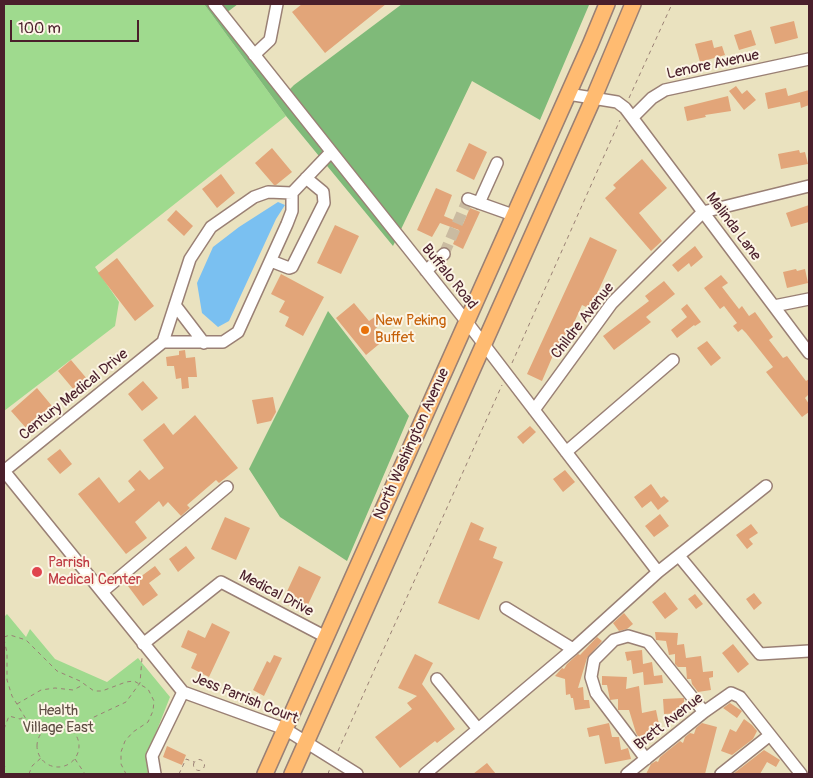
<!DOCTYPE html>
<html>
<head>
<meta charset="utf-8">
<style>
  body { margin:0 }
  #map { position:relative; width:813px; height:778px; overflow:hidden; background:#eae2bf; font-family:Pangolin,sans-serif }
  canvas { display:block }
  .frame { position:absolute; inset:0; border:5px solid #4a1f2b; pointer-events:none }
  .scale { position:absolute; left:10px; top:20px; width:129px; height:22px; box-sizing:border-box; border:2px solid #4a1f2b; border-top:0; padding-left:6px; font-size:15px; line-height:18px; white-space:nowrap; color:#4a1f2b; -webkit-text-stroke:4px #fcf5e5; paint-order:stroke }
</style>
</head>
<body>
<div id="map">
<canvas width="813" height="778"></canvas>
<div class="frame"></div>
<div class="scale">100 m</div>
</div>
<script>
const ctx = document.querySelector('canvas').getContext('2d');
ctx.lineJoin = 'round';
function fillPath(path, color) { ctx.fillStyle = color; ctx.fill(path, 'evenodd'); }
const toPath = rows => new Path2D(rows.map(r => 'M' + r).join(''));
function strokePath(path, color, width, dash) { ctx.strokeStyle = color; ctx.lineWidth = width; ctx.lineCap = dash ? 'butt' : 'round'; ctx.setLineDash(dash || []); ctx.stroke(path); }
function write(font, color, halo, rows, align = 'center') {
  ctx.font = font + ' Pangolin,sans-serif'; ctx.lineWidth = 4; ctx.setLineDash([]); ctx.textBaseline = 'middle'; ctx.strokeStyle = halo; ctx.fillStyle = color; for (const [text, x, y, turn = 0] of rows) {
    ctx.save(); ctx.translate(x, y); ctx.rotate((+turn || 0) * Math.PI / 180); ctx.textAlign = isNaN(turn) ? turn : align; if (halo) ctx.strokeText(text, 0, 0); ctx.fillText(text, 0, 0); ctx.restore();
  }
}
fillPath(toPath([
  [4,4,204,4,286,116,95,267,119,302,115,326,4,411],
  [7,614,26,637,30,629,55,659,107,682,138,658,170,697,146,758,148,774,4,774,4,617]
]), '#9fda8e');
fillPath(toPath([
  [204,4,238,4,226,13,287,92,294,85,402,4,589,5,540,120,472,81,393,246,286,116],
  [328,311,409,416,347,561,280,517,249,469]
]), '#7fba79');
fillPath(toPath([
  [278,202,285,205,276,219,229,321,218,327,202,313,197,283,213,247,239,227]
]), '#7ac0f1');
fillPath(toPath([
  [302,4,386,4,325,53,292,12],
  [794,21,798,38,775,44,770,27],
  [751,30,756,45,739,50,734,35],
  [712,40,714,48,722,46,725,55,700,62,695,44],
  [736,86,742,94,747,90,756,100,744,110,729,91],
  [786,88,788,96,809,90,809,105,801,108,800,102,768,109,765,93],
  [728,96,731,111,705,115,706,117,687,121,684,107],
  [469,143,487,152,474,180,456,171],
  [272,148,292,172,276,185,274,185,255,163],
  [799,150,800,153,805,152,808,164,781,169,778,154],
  [642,159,667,188,639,213,662,241,651,251,605,198,616,188,613,185],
  [221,174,235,193,217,208,202,189],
  [436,188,452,195,444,216,463,224,470,208,480,212,463,249,453,244,459,230,440,223,432,237,417,230],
  [809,205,809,222,791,227,786,213],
  [176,210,193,226,184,236,167,220],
  [335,225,359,236,341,274,317,263],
  [590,237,617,250,590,309,582,305,559,356,554,353,542,381,527,374],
  [695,246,703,257,691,267,689,263,678,272,672,265],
  [117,258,154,306,135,321,98,273],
  [796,269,797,271,805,269,808,283,787,288,783,272],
  [281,274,324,297,303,336,285,326,289,317,279,312,285,301,271,294],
  [721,275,728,283,722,287,739,309,742,306,749,316,755,312,773,337,769,340,783,358,787,356,806,381,809,379,809,394,805,398,809,404,809,412,802,417,766,372,773,367,746,333,742,329,738,332,733,326,737,323,724,306,720,309,704,288],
  [664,281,675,294,646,317,651,322,614,350,603,336,649,301,645,296],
  [354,303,369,321,376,316,382,323,375,329,384,340,366,355,336,318],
  [687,304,701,322,695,326,694,325,677,338,671,330,687,317,681,309],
  [707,341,721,358,711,366,697,348],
  [185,350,186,358,195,357,197,377,188,377,189,388,182,389,181,378,176,379,174,366,167,366,166,357,179,355,179,351],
  [71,360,88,380,74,390,58,371],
  [143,381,158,398,142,411,128,394],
  [37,388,52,406,26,428,11,411],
  [273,397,276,412,271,421,257,424,252,400],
  [195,415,238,468,219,483,216,480,187,505,190,508,181,516,168,502,163,507,159,501,135,522,147,538,126,554,78,494,99,477,119,503,135,490,128,481,140,470,149,480,164,468,143,440,164,423,173,435],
  [530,426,536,432,523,444,517,437],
  [60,449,72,464,60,474,47,459],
  [565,470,575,482,563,492,553,479],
  [651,484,661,498,664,496,669,501,658,510,651,501,642,508,634,497],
  [660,514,669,526,654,537,645,526],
  [225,517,250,528,236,560,211,549],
  [471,522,484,528,479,540,497,547,493,558,503,562,479,620,438,603],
  [751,524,758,533,749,539,753,544,747,549,736,535],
  [186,546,195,558,178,572,169,559],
  [155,566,161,574,149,583,158,595,143,606,128,586],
  [299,566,321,577,304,613,282,602],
  [665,592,678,609,665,619,652,602],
  [754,593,762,603,754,610,746,599],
  [695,594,703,604,696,609,688,599],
  [624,613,633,624,627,629,619,631,613,623],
  [212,623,230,632,209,677,191,668,197,654,181,647,188,630,205,638],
  [655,632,678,633,677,645,684,644,686,658,701,656,703,672,713,671,713,677,709,678,711,690,698,692,692,684,691,679,687,679,686,667,678,667,675,664,675,654,669,655,666,641,656,640],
  [597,637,602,641,587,658,578,688,583,687,584,700,589,700,590,708,575,710,573,698,571,698,570,694,566,695,565,679,555,676,562,668,564,669,567,664,578,654,580,655],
  [733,644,749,664,738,673,722,653],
  [642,650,643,664,652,662,654,676,662,675,663,683,644,685,643,672,633,674,631,660,627,661,625,652],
  [415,654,433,663,422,684,455,729,437,743,435,741,400,768,375,737,412,709,407,703,417,696,398,688],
  [274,655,282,658,264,696,253,690,267,661,270,663],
  [602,676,627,677,626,689,639,686,642,713,656,710,661,734,639,738,636,733,629,710,618,710,618,699,610,700,607,685,602,685],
  [684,698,684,713,664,714,663,699],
  [730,703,742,711,737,718,723,708],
  [744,719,752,725,757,731,753,739,732,755,721,751,730,729,736,732],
  [609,723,612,737,619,737,621,750,628,748,631,759,605,764,599,735,589,737,587,728],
  [702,723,717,727,705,774,646,774,651,764,656,761,658,762,660,757,680,741,683,743,685,737,690,733,694,734,696,728],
  [167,746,186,755,182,765,163,757],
  [764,750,780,760,776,767,767,762,760,774,733,774],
  [487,763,496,774,473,774]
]), '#e2a579');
strokePath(toPath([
  [444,254,468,199]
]), '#cabba1', 11, [11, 5.5]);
const minor = toPath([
  [214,4,466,321,658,572],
  [254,55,270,40,277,4],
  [568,94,617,102,625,108,809,353],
  [633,117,652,98,665,90,809,59],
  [468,199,513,215],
  [479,203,497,163],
  [271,261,289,268,292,267,324,203,323,192,306,178],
  [426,271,444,254],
  [175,305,204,343],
  [774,306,809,299],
  [163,342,223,342,238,332,287,224,292,211,292,193,331,152],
  [534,410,612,303,703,212,809,186],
  [566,452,673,360],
  [4,471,183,692,285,729,357,774],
  [4,471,163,342,190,259,211,227,254,197,268,192,292,193],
  [679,556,760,654,809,651],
  [102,592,227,487],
  [506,608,573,649],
  [143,644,221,582,326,637],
  [437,679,478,729],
  [646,759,596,693,591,677,594,660,614,640,628,636,648,642,704,712],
  [155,774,152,756,183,692],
  [425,774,573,649,658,572,766,486],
  [627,774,704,712,731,693,740,697,801,774],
  [721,774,770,735]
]);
const major = toPath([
  [265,774,590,45,607,4],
  [292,774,594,97,633,4]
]);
strokePath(minor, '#9a8075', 14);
strokePath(major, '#9a8075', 18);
strokePath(toPath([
  [629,98,672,4],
  [512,363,620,120],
  [4,637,10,635,26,640,57,671,80,681,94,691,102,691,126,682,134,681,148,689,154,701,153,711,148,722,133,732,125,741,121,752,121,764,126,774],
  [4,639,7,653,7,680,12,696,26,719,43,731],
  [17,704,41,690,55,688,73,690,83,685],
  '37 746a21 21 0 1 1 42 0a21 21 0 1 1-42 0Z',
  [4,729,9,716,20,719,24,717],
  [75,732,92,718,126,702,140,683,142,658],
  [338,751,502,385],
  [75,759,85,774],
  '193.5 765a5.5 5.5 0 1 1 11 0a5.5 5.5 0 1 1-11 0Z',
  [4,763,5,768,4,774],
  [29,774,32,766,41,758],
  [179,774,186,759,194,762],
  [328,774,330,768]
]), '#9a8075', 1, [4, 4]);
strokePath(minor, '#fff', 11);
strokePath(major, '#ffbb71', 15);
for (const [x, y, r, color] of [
  [365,330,5,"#e8710a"],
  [37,572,6,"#e0444e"]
]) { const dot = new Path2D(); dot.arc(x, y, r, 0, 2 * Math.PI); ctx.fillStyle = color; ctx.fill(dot); strokePath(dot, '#fcf5e5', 2); }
write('15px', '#4a1f2b', '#fcf5e5', [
  ["Lenore Avenue",713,65,-12],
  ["Malinda Lane",733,227,53],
  ["Buffalo Road",449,277,51],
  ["Childre Avenue",583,321,-52],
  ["Century Medical Drive",74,395,-39],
  ["North Washington Avenue",412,444,-66],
  ["Medical Drive",276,594,28],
  ["Jess Parrish Court",245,699,22],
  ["Brett Avenue",669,722,-38]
]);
write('15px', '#c56008', '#fcf5e5', [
  ["New Peking",375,321],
  ["Buffet",375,338]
], 'left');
write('15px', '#be3a42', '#fcf5e5', [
  ["Parrish",48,563],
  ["Medical Center",48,580]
], 'left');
write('15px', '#5f4e44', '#fcf5e5', [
  ["Health",58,711],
  ["Village East",58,728]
]);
</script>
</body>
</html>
